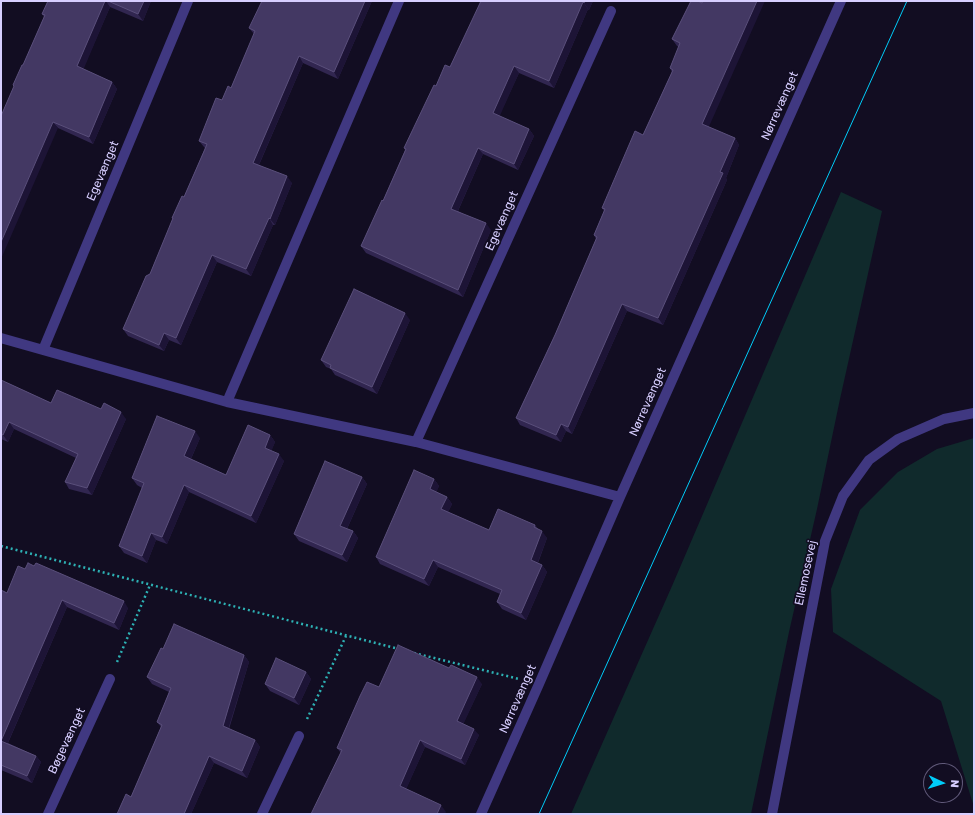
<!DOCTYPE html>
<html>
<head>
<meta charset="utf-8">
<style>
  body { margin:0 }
  #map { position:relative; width:975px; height:815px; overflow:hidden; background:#120d22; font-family:Rubik,sans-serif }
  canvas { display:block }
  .frame { position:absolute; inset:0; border:2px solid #d7ceff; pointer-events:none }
  .north { position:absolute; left:923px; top:763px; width:40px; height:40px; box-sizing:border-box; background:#120d22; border:1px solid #615a7a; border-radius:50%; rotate:94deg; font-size:11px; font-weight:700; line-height:16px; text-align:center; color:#d7ceff }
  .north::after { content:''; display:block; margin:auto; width:14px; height:18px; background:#00ccf9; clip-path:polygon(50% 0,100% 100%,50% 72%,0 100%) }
</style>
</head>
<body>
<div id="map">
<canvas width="975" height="815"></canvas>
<div class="frame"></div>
<div class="north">N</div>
</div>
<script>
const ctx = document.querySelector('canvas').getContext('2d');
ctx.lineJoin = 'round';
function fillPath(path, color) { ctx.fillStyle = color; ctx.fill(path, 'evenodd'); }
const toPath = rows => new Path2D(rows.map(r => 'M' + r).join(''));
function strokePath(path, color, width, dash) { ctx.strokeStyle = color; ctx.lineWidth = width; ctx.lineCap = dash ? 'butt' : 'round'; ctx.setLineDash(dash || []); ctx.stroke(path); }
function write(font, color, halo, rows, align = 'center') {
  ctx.font = font + ' Rubik,sans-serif'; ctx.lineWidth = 3.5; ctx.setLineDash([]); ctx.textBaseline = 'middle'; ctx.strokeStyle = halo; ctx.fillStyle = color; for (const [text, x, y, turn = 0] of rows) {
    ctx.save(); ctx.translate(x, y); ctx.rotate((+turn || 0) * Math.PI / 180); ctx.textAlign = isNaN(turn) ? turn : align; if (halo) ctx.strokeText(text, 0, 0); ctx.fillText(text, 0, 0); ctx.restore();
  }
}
fillPath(toPath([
  [841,192,882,211,840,399,817,509,789,632,751,814,571,814,672,586],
  [974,438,974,807,941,701,833,632,831,589,860,510,898,472,937,449]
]), '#102a2c');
strokePath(toPath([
  [1,546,399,649],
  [414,653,519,679],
  [117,662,150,585],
  [307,719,346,636]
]), '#2db1b4', 2.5, [2, 3]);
strokePath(toPath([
  [1,338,227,402,416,442,620,497],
  [43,350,188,1],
  [227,402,399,1],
  [416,442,611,11],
  [48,814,110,679],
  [262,814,299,736],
  [481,814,539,684,620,497,841,1]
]), '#403881', 10);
strokePath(toPath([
  [772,814,825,541,843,496,869,460,898,439,944,419,974,413]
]), '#403881', 10);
strokePath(toPath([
  [539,814,907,1]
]), '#00ccf9', 1);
fillPath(toPath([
  [48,1,151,1,143,21,110,7,83,69,112,82,117,89,93,144,58,128,13,85,23,65,44,17,42,14],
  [372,1,338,79,303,63,259,165,292,183,275,225,273,225,251,276,217,262,181,345,169,340,164,351,128,336,123,329,150,274,173,219,172,218,184,197,205,148,204,147,199,141,222,100,231,88,254,34,249,28],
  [477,1,593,1,589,10,588,9,554,88,519,73,499,116,529,129,534,136,518,170,483,154,458,211,491,230,463,297,366,253,361,246,383,201,405,150,404,148,436,86,450,67,481,2],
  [691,1,709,127,735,138,739,145,726,178,727,180,663,325,627,311,572,434,566,431,561,442,520,425,516,418,555,335,596,239,594,235,604,211,602,208,643,135,672,72,670,68,679,47,677,46,672,39],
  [410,320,377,394,335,375,331,369,326,367,321,360],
  [1,380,51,403,101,409,126,419,92,495,69,489,65,482,76,458,14,429,8,442,1,439],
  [270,435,275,442,271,451,284,461,256,523,189,492,167,544,156,540,147,563,124,553,119,546,142,488,137,485,132,478,200,438,191,459,226,475],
  [362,477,367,484,347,529,353,531,358,538,347,562,299,541,294,534],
  [434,479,439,486,436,492,447,497,452,504,448,512,489,530,535,525,538,529,547,538,538,563,542,565,547,572,526,620,502,609,497,602,500,594,438,567,429,586,380,564,376,557],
  [25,569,128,608,119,630,67,607,8,743,36,756,41,762,32,783,1,770,1,590,7,593],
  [163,649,244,655,249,662,229,729,255,740,260,747,247,778,214,763,191,814,117,814,131,797,161,727,157,722,169,692,152,684,147,677],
  [306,672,311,679,299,705,270,691,265,684],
  [482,684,463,724,479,735,465,765,425,747,406,789,446,812,341,753,337,748,379,687]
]), '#312650');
fillPath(toPath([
  [105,1,106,1,110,7,82,73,77,66],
  [144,1,151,1,143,21,138,14],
  [365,1,372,1,338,79,334,72],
  [585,1,593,1,589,10,584,3],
  [757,1,765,1,707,131,702,124],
  [583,2,588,9,554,88,549,81],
  [299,56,303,63,257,169,253,163],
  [514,66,519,73,498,120,493,113],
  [112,82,117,89,93,144,89,137],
  [53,122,58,128,1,259,1,242],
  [529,129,534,136,518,170,514,164],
  [735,138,739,145,726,178,727,180,663,325,658,318],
  [478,148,483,154,456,215,451,209],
  [287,176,292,183,275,225,270,219],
  [269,218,273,225,251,276,246,269],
  [486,223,491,230,463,297,458,290],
  [212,255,217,262,181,345,176,338],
  [622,304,627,311,572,434,568,427],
  [405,313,410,320,377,394,372,387],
  [164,333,169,340,164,351,159,345],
  [121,412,126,419,92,495,87,488],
  [9,422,14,429,8,442,3,435],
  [561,424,566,431,561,442,556,435],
  [195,431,200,438,189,463,184,456],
  [270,435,275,442,270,455,265,448],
  [279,454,284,461,256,523,251,516],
  [362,477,367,484,345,533,340,526],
  [434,479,439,486,435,496,430,489],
  [184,485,189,492,167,544,162,537],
  [447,497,452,504,446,516,441,509],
  [353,531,358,538,347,562,342,555],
  [542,531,547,538,536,567,531,560],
  [151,533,156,540,147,563,142,556],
  [433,560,438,567,429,586,424,579],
  [542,565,547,572,526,620,521,613],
  [62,600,67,607,6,747,1,741],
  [124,601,128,608,119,630,114,623],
  [244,655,249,662,227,733,223,726],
  [306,672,311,679,299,705,294,698],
  [477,677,482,684,462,727,457,721],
  [474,729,479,735,465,765,461,759],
  [255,740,260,747,247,778,242,771],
  [420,740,425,747,405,792,400,786],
  [36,756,41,762,32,783,27,776],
  [209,756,214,763,191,814,184,814],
  [441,805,446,812,445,814,437,814]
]), '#1d1436');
const building = toPath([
  [48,1,105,1,77,66,112,82,89,137,53,122,1,242,1,116,14,86,13,85,22,65,23,65,45,15,42,14,48,1],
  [108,1,144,1,138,14,108,1],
  [262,1,365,1,334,72,299,56,253,163,287,176,270,219,269,218,246,269,212,255,176,338,164,333,159,345,123,329,146,276,150,274,173,218,172,218,182,196,184,197,205,149,207,144,199,141,216,98,222,100,228,86,231,88,255,31,249,28,262,1],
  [481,1,585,1,584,3,583,2,549,81,514,66,493,113,529,129,514,164,478,148,451,209,486,223,458,290,361,246,382,200,383,201,406,149,404,148,434,85,436,86,445,65,450,67,481,1],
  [691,1,698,1,702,3,703,1,757,1,702,124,735,138,720,172,723,173,658,318,622,304,568,427,561,424,556,435,516,418,555,335,597,237,594,235,605,209,602,208,635,131,643,135,673,70,670,68,680,43,672,39,691,1],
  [354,289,405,313,372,387,330,368,331,365,321,360,354,289],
  [1,380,51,403,57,390,101,409,104,403,121,412,87,488,65,482,78,454,9,422,3,435,1,434,1,380],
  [157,416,195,431,184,456,226,475,248,425,270,435,265,448,279,454,251,516,184,485,162,537,151,533,142,556,119,546,144,483,132,478,157,416],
  [325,461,362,477,340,526,353,531,342,555,294,534,325,461],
  [414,470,434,479,430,489,447,497,441,509,489,530,498,509,535,525,534,527,542,531,531,560,542,565,521,613,497,602,502,590,433,560,424,579,376,557,414,470],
  [28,563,34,566,36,563,124,601,114,623,62,600,1,741,36,756,27,776,1,765,1,590,7,593,18,566,25,569,28,563],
  [174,624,244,655,223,726,255,740,242,771,209,756,184,814,117,814,126,794,131,797,162,725,157,722,171,688,147,677,161,648,163,649,174,624],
  [398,645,449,668,451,665,477,677,457,721,474,729,461,759,420,740,400,786,441,805,437,814,311,814,342,750,337,748,360,696,367,682,379,687,398,645],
  [276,658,306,672,294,698,265,684,276,658]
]);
fillPath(building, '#433863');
strokePath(building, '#5a4f7b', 1);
write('12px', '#d7ceff', '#120d22', [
  ["Nørrevænget",780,106,-66],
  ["Egevænget",103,171,-67],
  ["Egevænget",502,221,-66],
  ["Nørrevænget",648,402,-66],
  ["Ellemosevej",806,573,-78],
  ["Nørrevænget",518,699,-66],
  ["Bøgevænget",67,741,-65]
]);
</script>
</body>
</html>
